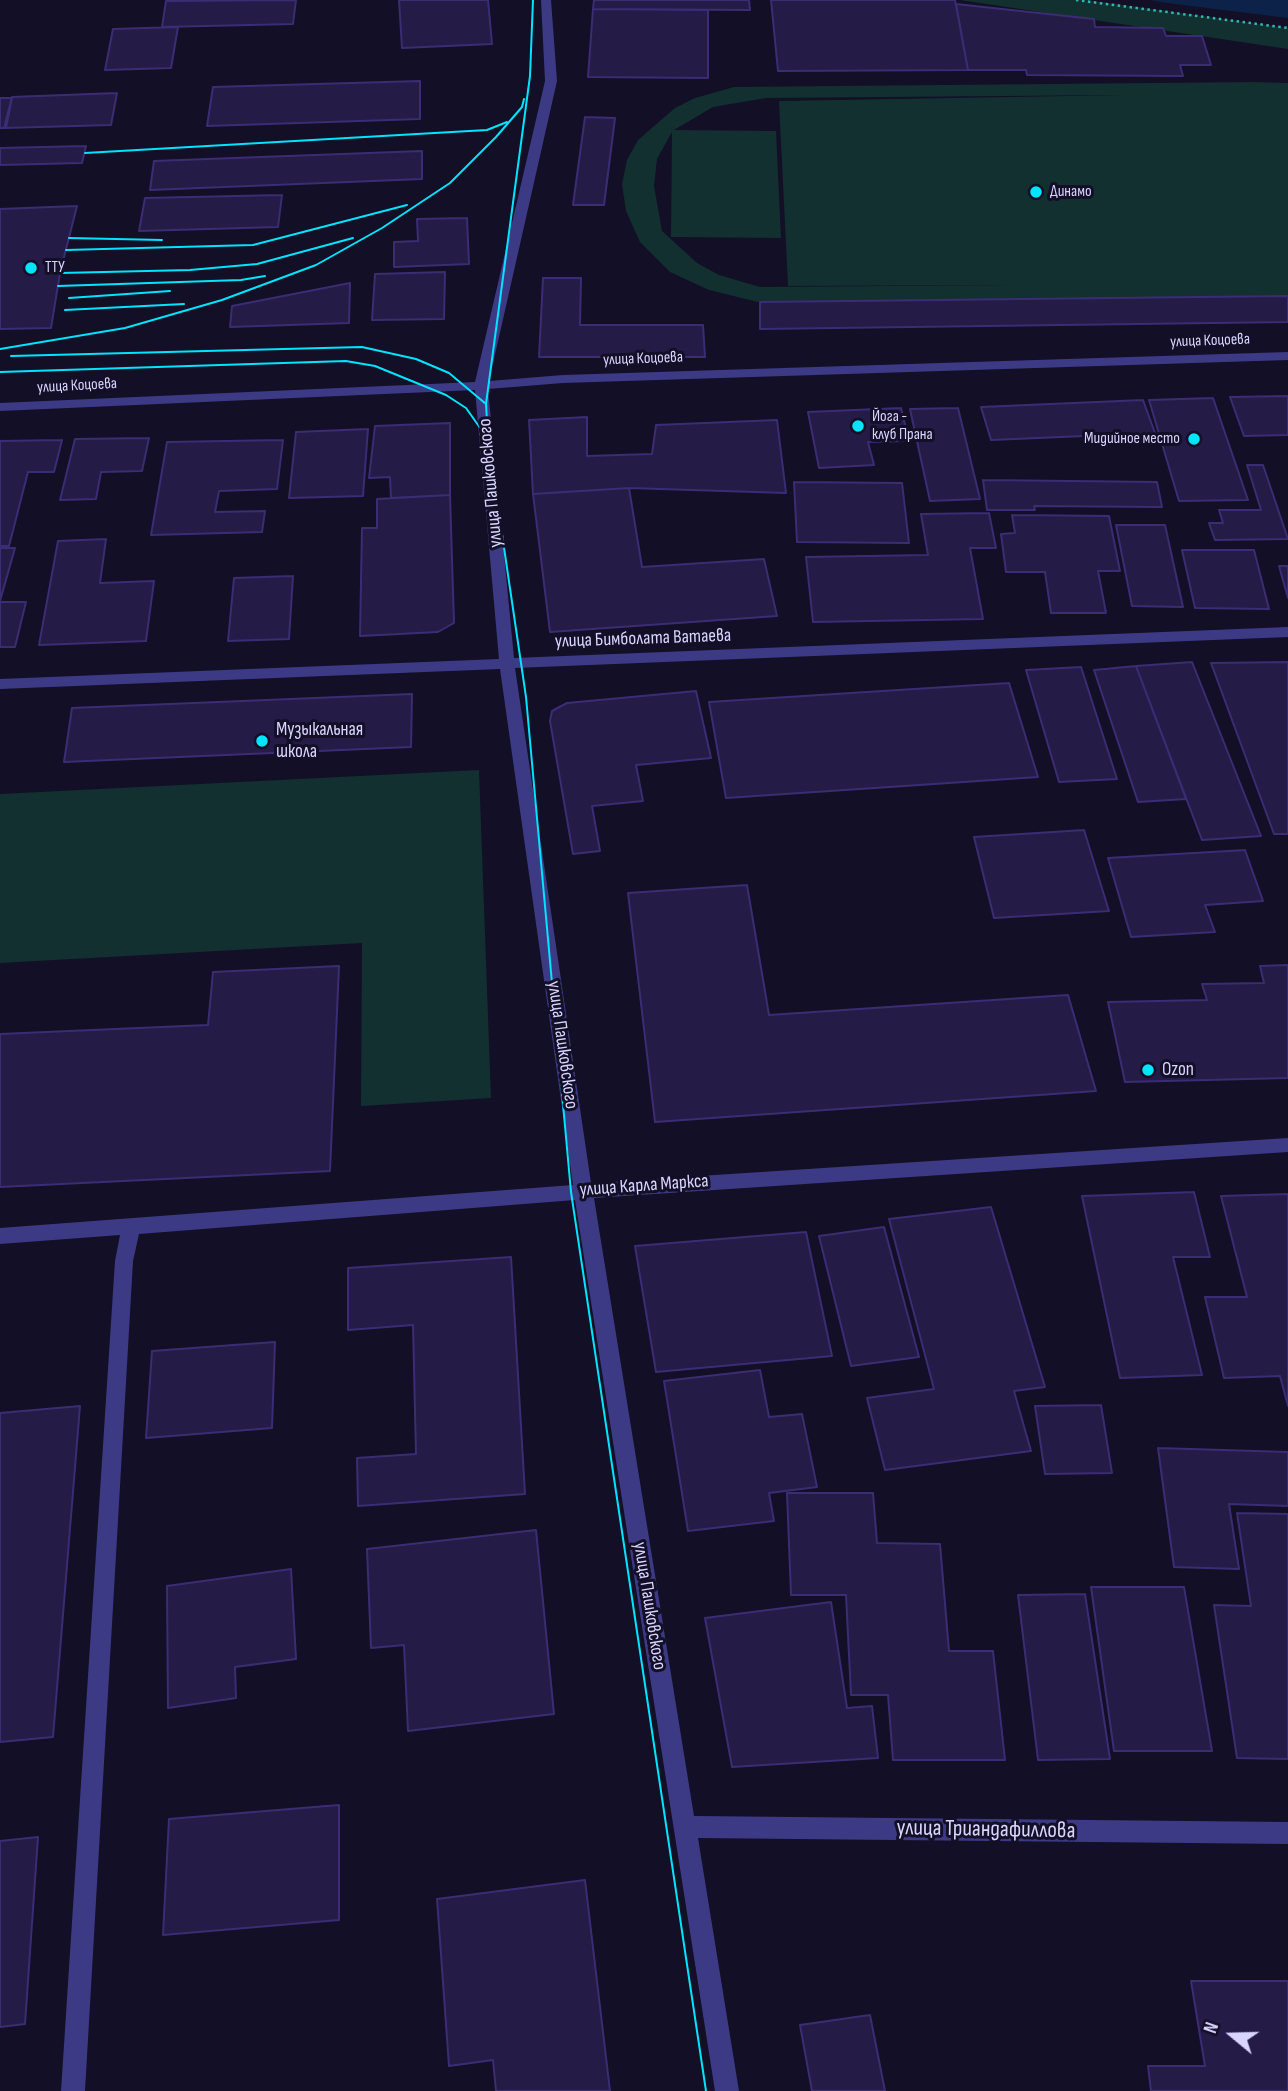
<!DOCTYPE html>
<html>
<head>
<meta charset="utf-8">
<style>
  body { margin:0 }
  #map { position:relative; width:1288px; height:2091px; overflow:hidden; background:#130f26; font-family:"Sofia Sans Condensed",sans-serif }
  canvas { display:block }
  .north { position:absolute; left:1197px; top:2000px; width:70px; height:70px; -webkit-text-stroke:5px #130f26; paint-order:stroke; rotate:289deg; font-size:19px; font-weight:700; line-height:28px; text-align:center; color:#d9d4ff }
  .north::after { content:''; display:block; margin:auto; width:24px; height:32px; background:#d9d4ff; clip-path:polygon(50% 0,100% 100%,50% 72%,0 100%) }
</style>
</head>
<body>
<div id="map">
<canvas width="1288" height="2091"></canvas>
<div class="north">N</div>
</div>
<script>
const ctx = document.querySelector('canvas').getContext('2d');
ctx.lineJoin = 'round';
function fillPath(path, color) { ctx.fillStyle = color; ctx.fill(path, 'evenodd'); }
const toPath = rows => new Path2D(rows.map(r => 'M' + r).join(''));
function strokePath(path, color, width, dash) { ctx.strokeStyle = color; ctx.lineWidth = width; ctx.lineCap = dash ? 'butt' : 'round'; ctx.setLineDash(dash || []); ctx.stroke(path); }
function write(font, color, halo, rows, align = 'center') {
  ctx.font = font + ' "Sofia Sans Condensed",sans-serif'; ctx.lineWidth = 6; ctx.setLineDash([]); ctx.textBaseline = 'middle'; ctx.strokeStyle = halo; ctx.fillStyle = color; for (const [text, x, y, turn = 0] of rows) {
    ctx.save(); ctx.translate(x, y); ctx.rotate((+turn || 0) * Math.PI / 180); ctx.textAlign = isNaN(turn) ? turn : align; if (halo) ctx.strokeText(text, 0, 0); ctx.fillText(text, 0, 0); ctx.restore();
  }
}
fillPath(toPath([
  [960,0,1087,0,1288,28,1288,49],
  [1256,82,1288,83,1288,296,758,302,709,290,670,272,640,242,626,211,622,184,627,160,638,140,675,108,695,98,734,87],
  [1124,95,779,101,788,286,1011,285,760,287,719,275,697,263,662,231,654,186,657,159,672,132,671,237,781,238,776,131,674,130,713,107,766,98],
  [479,770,491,1098,361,1106,362,943,0,963,0,794]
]), '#12302f');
fillPath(toPath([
  [1149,0,1288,0,1288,18,1174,4]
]), '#0c2248');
const building = toPath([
  [296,0,293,24,162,27,166,1,296,0],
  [399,0,488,0,492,44,402,48,399,0],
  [594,0,749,0,750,10,593,9,594,0],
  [771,0,955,0,968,70,778,71,771,0],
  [956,4,1094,19,1095,27,1163,28,1166,36,1202,36,1211,65,1180,65,1183,76,1027,75,1026,70,968,70,956,4],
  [593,9,708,10,708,78,588,77,593,9],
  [178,27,171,68,105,70,113,29,178,27],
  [420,81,420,119,207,126,213,87,420,81],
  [117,93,111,125,4,128,12,97,117,93],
  [0,98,12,98,6,128,0,128,0,98],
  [585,117,615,118,604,205,573,205,585,117],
  [86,146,82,163,0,165,0,148,86,146],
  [422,151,422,179,150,190,154,161,422,151],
  [282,195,278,227,139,231,145,198,282,195],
  [77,206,60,273,51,328,0,329,0,209,77,206],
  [467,218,469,264,394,267,394,242,418,241,417,219,467,218],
  [445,272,444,319,372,320,375,274,445,272],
  [543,278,581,278,580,325,703,325,705,357,539,357,543,278],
  [350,283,349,323,230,327,232,306,350,283],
  [1288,296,1288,322,760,329,760,302,1288,296],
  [1288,396,1288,435,1244,436,1230,397,1288,396],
  [1213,398,1248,500,1179,501,1149,400,1213,398],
  [1143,400,1155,433,991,440,981,407,1143,400],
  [901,408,909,441,868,442,874,465,819,468,808,412,901,408],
  [958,408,980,499,930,501,910,409,958,408],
  [587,417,587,456,652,454,656,425,777,420,786,493,629,488,533,494,529,420,587,417],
  [450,423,450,495,391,498,390,477,369,478,375,426,450,423],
  [368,429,363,496,289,498,296,432,368,429],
  [149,438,142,471,101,472,96,499,60,500,75,439,149,438],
  [62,440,54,472,28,472,9,546,0,546,0,441,62,440],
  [283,440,277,489,219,491,215,512,265,511,262,532,151,535,167,442,283,440],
  [1247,465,1263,465,1288,539,1215,540,1209,523,1223,523,1219,510,1261,510,1247,465],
  [983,480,1157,482,1162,507,1034,506,1035,510,987,510,983,480],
  [794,482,902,483,909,543,797,542,794,482],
  [629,488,642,567,764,559,777,616,550,632,533,494,629,488],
  [450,495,454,623,438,632,360,636,362,528,377,528,377,499,450,495],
  [989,513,996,548,970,548,983,619,813,622,806,557,928,555,921,514,989,513],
  [1012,515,1109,516,1120,571,1098,571,1106,613,1051,613,1045,572,1006,572,1001,534,1015,533,1012,515],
  [1116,525,1165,525,1183,607,1132,606,1116,525],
  [106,539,100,583,154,581,146,641,39,645,58,541,106,539],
  [0,548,15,548,0,601,0,548],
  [1182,550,1254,550,1269,609,1195,608,1182,550],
  [1279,566,1288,566,1288,598,1279,566],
  [293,576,289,639,228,641,234,578,293,576],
  [0,602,26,602,15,647,0,647,0,602],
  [1192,662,1261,836,1202,840,1136,666,1192,662],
  [1288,662,1288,834,1274,834,1211,663,1288,662],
  [1136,666,1186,799,1138,802,1094,670,1136,666],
  [1081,667,1117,779,1059,782,1026,670,1081,667],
  [1009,683,1038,777,726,798,709,702,1009,683],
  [696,691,711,758,636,765,643,801,592,806,600,851,573,854,550,721,552,711,567,703,696,691],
  [412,694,411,747,64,762,72,708,412,694],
  [1084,830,1109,911,994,918,974,837,1084,830],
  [1245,850,1263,901,1205,905,1215,932,1131,937,1108,858,1245,850],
  [747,885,769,1015,1068,995,1096,1091,655,1122,628,893,747,885],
  [1288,965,1288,1078,1125,1082,1108,1002,1207,1000,1202,984,1264,983,1260,966,1288,965],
  [339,966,330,1171,0,1187,0,1034,208,1025,213,972,339,966],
  [1194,1192,1210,1257,1173,1257,1202,1375,1120,1378,1082,1196,1194,1192],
  [1288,1194,1288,1406,1280,1376,1224,1378,1205,1297,1247,1297,1221,1196,1288,1194],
  [991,1207,1045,1387,1014,1391,1031,1451,885,1470,867,1398,934,1389,889,1219,991,1207],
  [884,1227,919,1357,851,1366,819,1236,884,1227],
  [806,1232,832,1356,656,1372,635,1246,806,1232],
  [511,1257,525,1494,358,1506,357,1458,416,1454,413,1325,348,1330,348,1268,511,1257],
  [275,1342,272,1428,146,1438,152,1351,275,1342],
  [760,1370,769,1417,802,1414,817,1487,769,1493,774,1521,688,1531,664,1381,760,1370],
  [1101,1405,1112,1473,1045,1474,1035,1406,1101,1405],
  [80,1406,53,1737,0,1742,0,1413,80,1406],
  [1158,1448,1288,1452,1288,1506,1229,1504,1239,1569,1174,1567,1158,1448],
  [787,1493,873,1493,877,1543,940,1544,949,1651,993,1651,1005,1760,893,1760,888,1695,851,1695,846,1595,791,1595,787,1493],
  [1237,1513,1288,1514,1288,1759,1237,1758,1214,1605,1251,1606,1237,1513],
  [536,1530,554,1714,408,1731,404,1645,371,1648,367,1549,536,1530],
  [291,1569,296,1659,235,1667,236,1698,168,1708,167,1586,291,1569],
  [1091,1587,1184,1587,1212,1751,1114,1751,1091,1587],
  [1085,1594,1110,1759,1038,1760,1018,1595,1085,1594],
  [831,1602,847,1708,872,1706,878,1758,732,1767,705,1618,831,1602],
  [339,1805,339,1920,163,1935,169,1819,339,1805],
  [38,1837,25,2024,0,2027,0,1841,38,1837],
  [585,1880,610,2091,496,2091,493,2060,449,2066,437,1899,585,1880],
  [1191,1981,1288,1981,1288,2091,1151,2091,1148,2066,1205,2066,1191,1981],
  [870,2015,885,2091,812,2091,800,2025,870,2015]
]);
fillPath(building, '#241b47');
strokePath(building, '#3b2d73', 2);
strokePath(toPath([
  [1076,0,1288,28]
]), '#2fb8b0', 2.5, [2.5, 3.5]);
fillPath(toPath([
  [541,0,551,0,557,81,489,381,563,375,1288,352,1288,360,563,383,488,389,514,658,1288,627,1288,637,515,668,591,1183,1288,1138,1288,1152,594,1198,694,1816,1288,1822,1288,1844,698,1838,739,2091,715,2091,575,1200,139,1234,133,1261,85,2091,61,2091,115,1261,120,1235,0,1244,0,1228,573,1185,500,669,0,689,0,679,499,659,475,390,0,411,0,403,475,382,545,81,541,0]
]), '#3d3a85');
strokePath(toPath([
  [533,0,530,76,486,404,488,439,526,697,571,1192,706,2091],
  [85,153,487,130,507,122],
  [69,238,162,240],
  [66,250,253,245,407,205],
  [60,273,190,270,257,264,353,238],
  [58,286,241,280,265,276],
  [69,298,170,291],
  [65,310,184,304],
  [0,349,125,328,222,300,316,265,382,228,450,183,496,137,522,107,524,99],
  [11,356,362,347,416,359,449,373,486,404],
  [0,372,346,361,375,366,446,395,466,408,488,439]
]), '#00e5ff', 2);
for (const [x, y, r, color] of [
  [1036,192,7,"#00e5ff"],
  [31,268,7,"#00e5ff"],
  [858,426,7,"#00e5ff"],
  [1194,439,7,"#00e5ff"],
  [262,741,7,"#00e5ff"],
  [1148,1070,7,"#00e5ff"]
]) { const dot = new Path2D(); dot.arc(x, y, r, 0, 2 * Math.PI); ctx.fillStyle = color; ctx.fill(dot); strokePath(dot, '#130f26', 2.5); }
write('16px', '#d9d4ff', '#130f26', [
  ["Динамо",1050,192],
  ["ТТУ",45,268],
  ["Йога -",872,417],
  ["клуб Прана",872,435],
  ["Мидийное место",1180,439,"right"]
], 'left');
write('16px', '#d9d4ff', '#130f26', [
  ["улица Коцоева",1210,341,-2],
  ["улица Коцоева",643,359,-2],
  ["улица Коцоева",77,386,-3]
]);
write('19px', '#d9d4ff', '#130f26', [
  ["улица Пашковского",491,483,-95],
  ["улица Бимболата Ватаева",643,639,-2],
  ["улица Пашковского",562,1045,82],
  ["улица Карла Маркса",644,1186,-4],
  ["улица Пашковского",649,1606,81]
]);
write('19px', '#d9d4ff', '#130f26', [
  ["Музыкальная",276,730],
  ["школа",276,752],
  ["Ozon",1162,1070]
], 'left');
write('23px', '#d9d4ff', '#130f26', [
  ["улица Триандафиллова",986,1830,1]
]);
</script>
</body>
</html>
